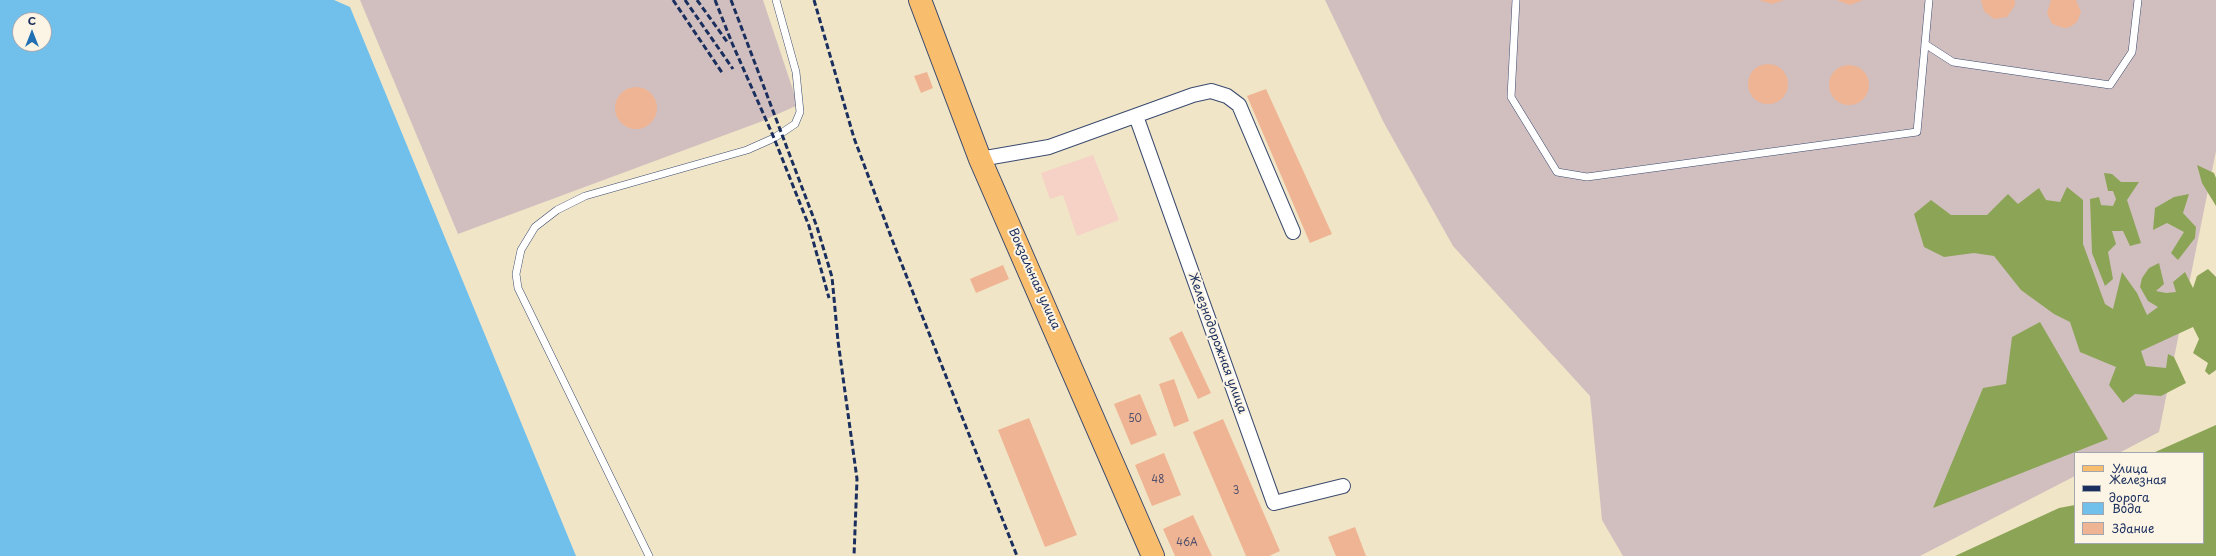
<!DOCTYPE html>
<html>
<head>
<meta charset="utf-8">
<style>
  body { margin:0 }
  #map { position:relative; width:2216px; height:556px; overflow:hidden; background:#f0e5c7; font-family:"Playpen Sans",sans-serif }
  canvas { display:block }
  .legend { position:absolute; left:2074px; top:452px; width:130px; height:92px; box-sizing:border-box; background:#fcf5e5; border:1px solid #a2a6af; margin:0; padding:5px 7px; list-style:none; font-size:12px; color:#1b2f5e }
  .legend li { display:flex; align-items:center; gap:8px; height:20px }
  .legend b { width:20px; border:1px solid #a2a6af }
  .north { position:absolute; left:12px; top:12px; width:40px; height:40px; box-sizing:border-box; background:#fcf5e5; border:1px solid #a2a6af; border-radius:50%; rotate:0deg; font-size:11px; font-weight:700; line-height:16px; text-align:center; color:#1b2f5e }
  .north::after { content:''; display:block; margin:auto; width:14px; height:18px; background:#1f6fb2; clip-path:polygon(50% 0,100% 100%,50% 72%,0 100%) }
</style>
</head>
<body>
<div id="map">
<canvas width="2216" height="556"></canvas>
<ul class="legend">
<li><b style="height:5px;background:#f9be6d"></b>Улица</li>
<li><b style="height:5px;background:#1b2f5e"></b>Железная дорога</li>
<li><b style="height:11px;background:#71c0ec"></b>Вода</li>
<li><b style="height:11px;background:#efb493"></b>Здание</li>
</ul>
<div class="north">С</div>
</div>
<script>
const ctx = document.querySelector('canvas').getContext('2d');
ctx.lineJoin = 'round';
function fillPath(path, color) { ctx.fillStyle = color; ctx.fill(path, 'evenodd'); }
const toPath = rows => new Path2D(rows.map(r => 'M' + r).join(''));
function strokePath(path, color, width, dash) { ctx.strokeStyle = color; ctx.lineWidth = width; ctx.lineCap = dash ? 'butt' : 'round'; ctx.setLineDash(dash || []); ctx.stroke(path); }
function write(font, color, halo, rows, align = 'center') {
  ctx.font = font + ' "Playpen Sans",sans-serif'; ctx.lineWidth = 4; ctx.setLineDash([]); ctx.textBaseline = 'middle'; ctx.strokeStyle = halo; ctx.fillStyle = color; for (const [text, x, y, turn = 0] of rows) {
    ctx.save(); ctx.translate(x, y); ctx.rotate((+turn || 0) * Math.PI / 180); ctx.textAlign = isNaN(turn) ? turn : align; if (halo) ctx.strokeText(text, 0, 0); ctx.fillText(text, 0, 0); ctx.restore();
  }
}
fillPath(toPath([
  [1093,155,1119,220,1077,236,1063,195,1050,199,1041,173]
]), '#f6d1c5');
fillPath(toPath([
  [360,0,763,0,798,105,760,122,458,234],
  [1325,0,2216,0,2216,151,2159,432,2119,453,2075,453,2075,476,1920,556,1623,556,1602,520,1590,396,1453,246,1384,123]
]), '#d1bfbf');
fillPath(toPath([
  [2197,165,2214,173,2216,178,2216,206,2202,183],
  [2104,173,2112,174,2121,182,2139,182,2127,200,2141,243,2130,246,2123,231,2112,231,2116,244,2108,252,2113,279,2105,286,2092,253,2090,199,2099,197,2101,205,2113,206,2116,199,2113,191,2108,191],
  [2067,187,2083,200,2083,244,2105,304,2113,309,2122,272,2137,293,2147,315,2158,307,2148,301,2140,287,2142,278,2149,268,2159,263,2164,284,2156,291,2166,293,2176,292,2173,282,2185,272,2193,288,2197,276,2208,269,2216,277,2216,370,2209,375,2205,371,2208,363,2193,353,2199,339,2193,327,2141,351,2146,366,2166,368,2168,354,2174,357,2186,383,2161,396,2135,394,2123,403,2109,385,2116,367,2080,352,2070,322,2054,314,2021,290,1994,256,1974,253,1944,257,1924,247,1914,214,1931,200,1951,215,1987,215,2008,194,2018,204,2039,188,2046,200,2060,202],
  [2189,194,2183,213,2196,227,2195,238,2178,260,2171,253,2184,232,2167,223,2153,230,2155,208,2174,197],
  [2040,322,2108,439,1933,508,1983,388,2006,384,2012,337],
  [2216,425,2216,556,1955,556,2059,508,2075,505,2075,543,2203,543,2203,453,2153,453]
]), '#8ca456');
fillPath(toPath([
  [0,0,334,0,350,7,576,556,0,556],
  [20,20,44,20,44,44,20,44]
]), '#71c0ec');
fillPath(toPath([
  [1759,0,1784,0,1772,4],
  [1836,0,1863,0,1850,5],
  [1981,0,2015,0,2015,5,2007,17,1994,19,1984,11],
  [2051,0,2076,0,2081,12,2077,22,2070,27,2064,28,2052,24,2047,13],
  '1748 84a20 20 0 1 1 40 0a20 20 0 1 1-40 0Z',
  '1829 85a20 20 0 1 1 40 0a20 20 0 1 1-40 0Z',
  [927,72,933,88,921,93,914,76],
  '615 108a21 21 0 1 1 42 0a21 21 0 1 1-42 0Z',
  [1266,89,1332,234,1310,243,1247,96],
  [1003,265,1009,279,976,293,970,279],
  [1182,331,1211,393,1198,399,1169,338],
  [1174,379,1189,421,1174,427,1159,384],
  [1140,394,1157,435,1131,445,1114,404],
  [1029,418,1077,535,1045,547,998,430],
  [1223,419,1280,551,1269,556,1246,556,1193,432],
  [1164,453,1181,495,1152,506,1135,465],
  [1193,515,1212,556,1175,556,1163,529],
  [1355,527,1366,556,1336,556,1328,537]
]), '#efb493');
const service = toPath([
  [1516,0,1511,97,1557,172,1587,177,1917,132,1929,0],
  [1925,44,1953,62,2110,85,2132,52,2138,0],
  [649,556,518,288,516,274,521,250,535,227,557,210,585,196,747,150,774,138,795,124,800,112,796,72,776,0]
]);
const minor = toPath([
  [1136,116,1274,503,1343,486],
  [980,159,1049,147,1193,95,1211,91,1227,96,1239,105,1293,232]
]);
const primary = toPath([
  [920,0,980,159,1153,556]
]);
strokePath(service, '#3b4a6e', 8);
strokePath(minor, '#3b4a6e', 16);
strokePath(primary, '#3b4a6e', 24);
strokePath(service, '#fff', 7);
strokePath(minor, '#fff', 14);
strokePath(primary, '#f9be6d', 22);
strokePath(toPath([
  [673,0,723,74],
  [685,0,733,69],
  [697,0,728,43],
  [715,0,732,43,774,138,809,226,829,298],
  [731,0,817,227,832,277,838,341,857,479,854,556],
  [814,0,854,138,893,242,1017,556]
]), '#1b2f5e', 3, [6, 3]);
write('10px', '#50506b', null, [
  ["50",1135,419],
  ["48",1158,480],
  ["3",1236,491],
  ["46А",1187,543]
]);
write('12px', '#1b2f5e', '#fcf5e5', [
  ["Вокзальная улица",1034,279,66],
  ["Железнодорожная улица",1217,343,70]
]);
</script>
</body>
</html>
